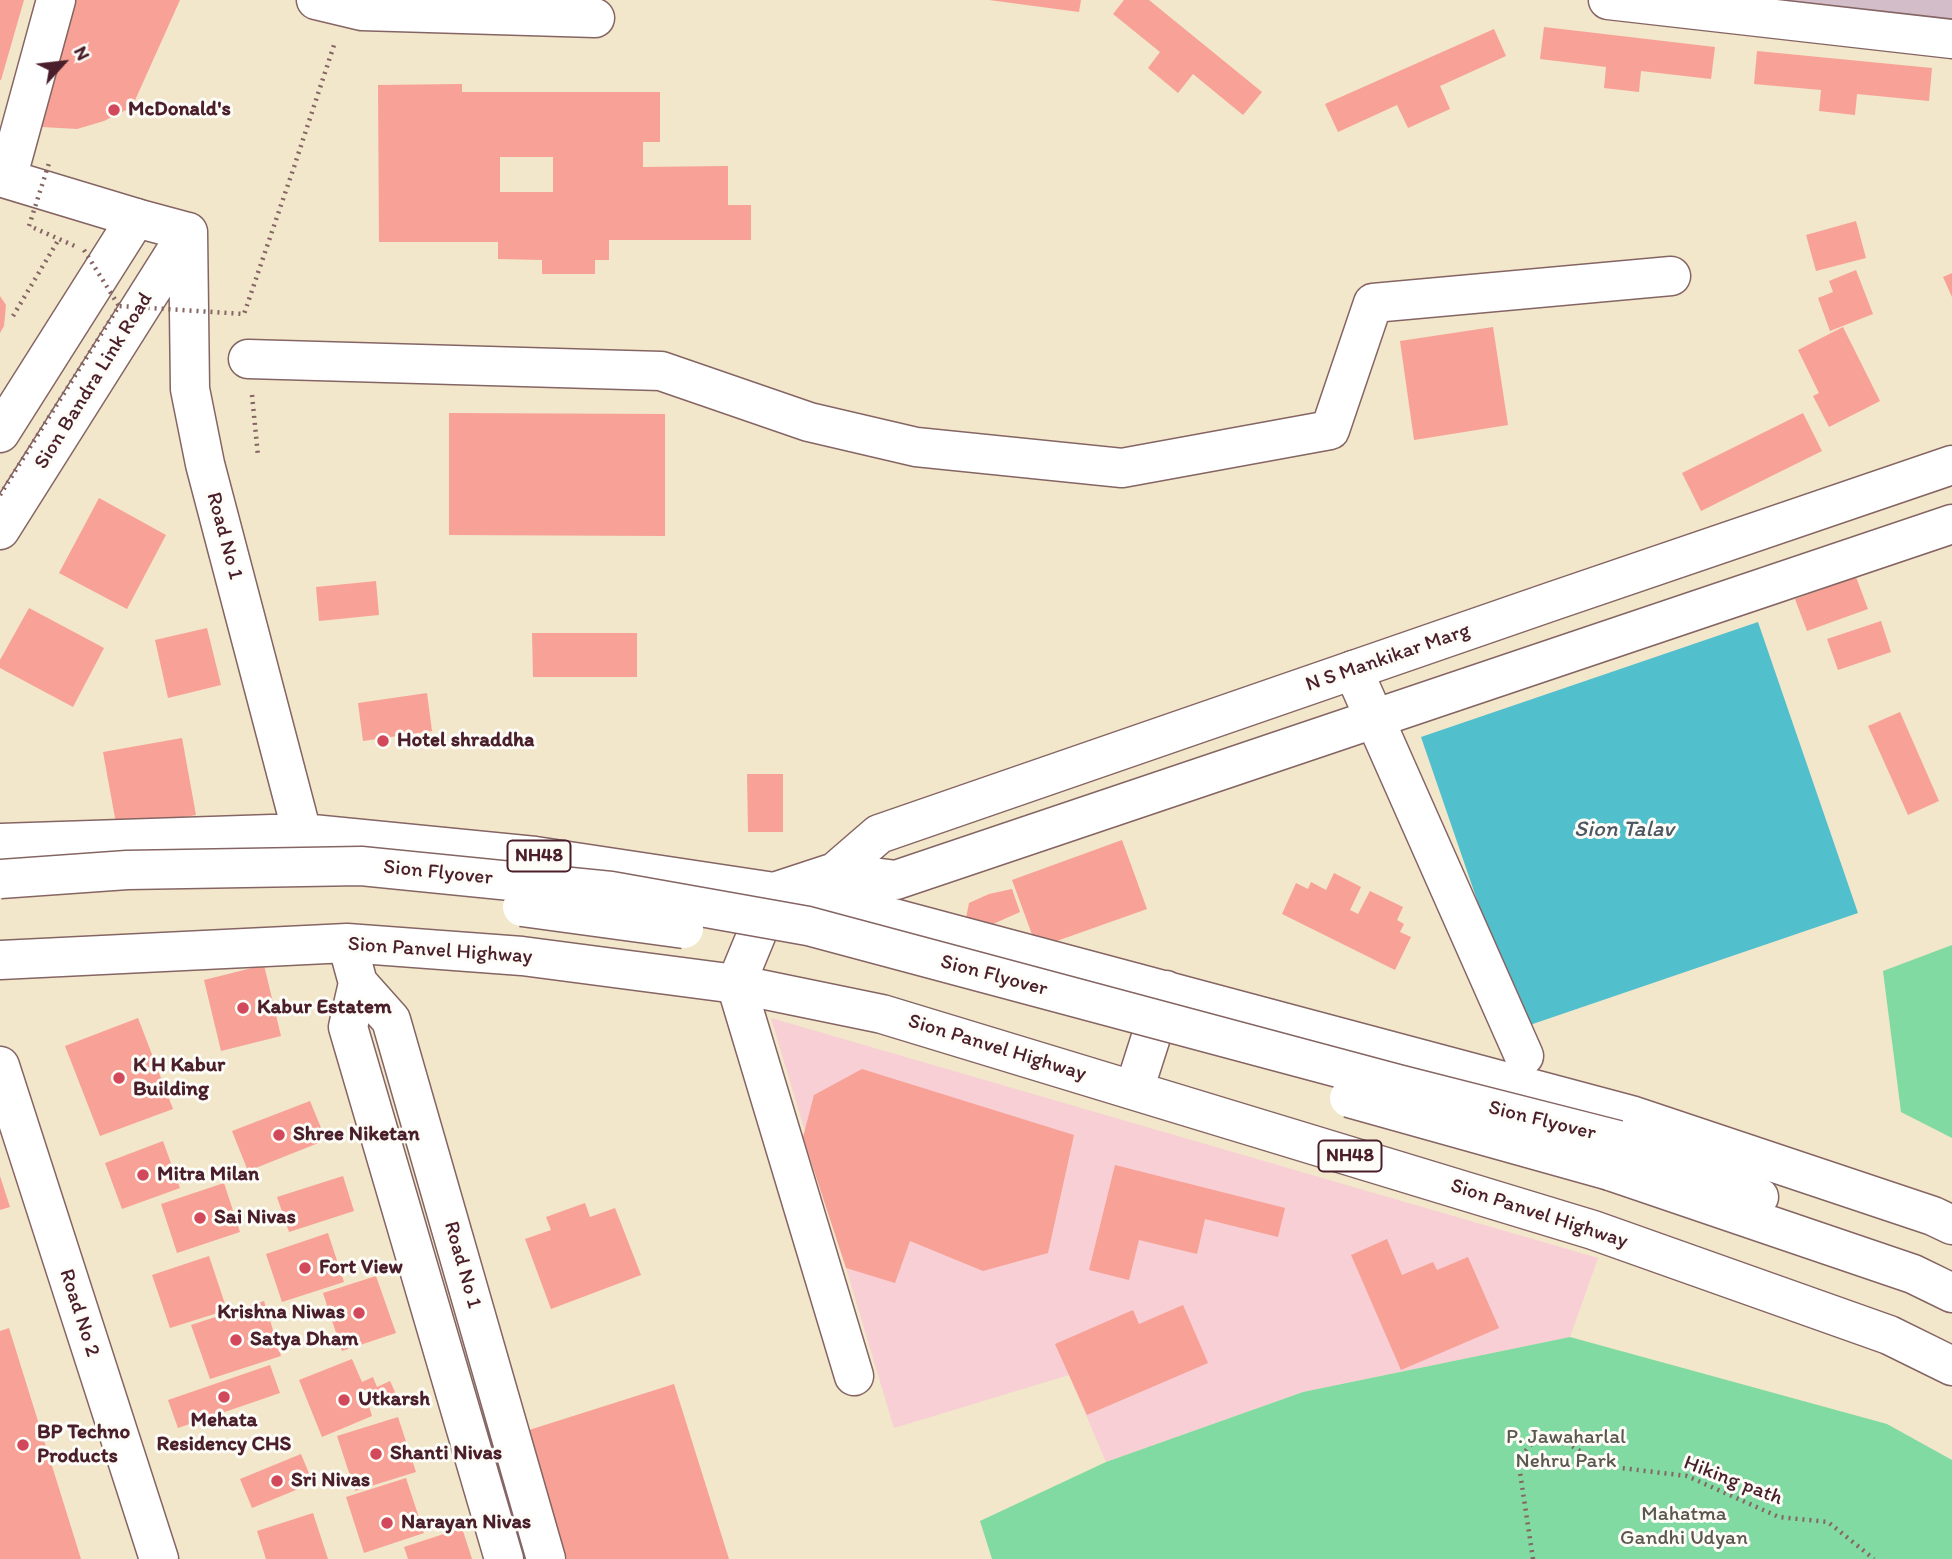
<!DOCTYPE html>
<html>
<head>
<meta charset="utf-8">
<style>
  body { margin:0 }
  #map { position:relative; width:1952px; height:1559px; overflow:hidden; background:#f2e6cb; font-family:Itim,sans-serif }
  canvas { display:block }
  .north { position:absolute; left:28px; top:28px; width:70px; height:70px; -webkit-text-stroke:5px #fdfcf7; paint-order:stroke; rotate:63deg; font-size:19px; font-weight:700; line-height:28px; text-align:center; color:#4a1f2b }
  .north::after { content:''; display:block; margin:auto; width:24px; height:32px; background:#4a1f2b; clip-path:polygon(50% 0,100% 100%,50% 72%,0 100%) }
</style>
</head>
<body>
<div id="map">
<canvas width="1952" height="1559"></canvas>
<div class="north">N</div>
</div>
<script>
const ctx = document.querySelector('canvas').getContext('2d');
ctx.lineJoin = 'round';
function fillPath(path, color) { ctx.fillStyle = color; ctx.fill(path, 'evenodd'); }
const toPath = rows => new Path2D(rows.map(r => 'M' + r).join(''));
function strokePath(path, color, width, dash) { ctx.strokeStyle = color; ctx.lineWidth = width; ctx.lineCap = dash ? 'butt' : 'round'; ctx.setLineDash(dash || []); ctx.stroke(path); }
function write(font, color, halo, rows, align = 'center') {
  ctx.font = font + ' Itim,sans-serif'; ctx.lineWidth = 6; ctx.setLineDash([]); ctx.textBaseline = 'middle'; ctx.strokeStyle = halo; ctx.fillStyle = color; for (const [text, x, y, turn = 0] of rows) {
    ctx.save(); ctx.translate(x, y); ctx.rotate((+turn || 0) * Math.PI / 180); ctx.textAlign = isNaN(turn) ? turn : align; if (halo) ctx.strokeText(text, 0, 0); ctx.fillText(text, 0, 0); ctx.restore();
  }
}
fillPath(toPath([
  [771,1018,1598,1258,1570,1337,1303,1392,1106,1462,1069,1375,894,1428]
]), '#f7cfd4');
fillPath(toPath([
  [1587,0,1952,0,1952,44]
]), '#d2bdc8');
fillPath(toPath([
  [1952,945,1952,1138,1901,1112,1883,971],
  [1570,1337,1887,1424,1952,1460,1952,1559,992,1559,980,1521,1106,1462,1303,1392]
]), '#80daa1');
fillPath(toPath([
  [1758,622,1858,913,1521,1028,1421,737]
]), '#52bfcc');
fillPath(toPath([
  [0,0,24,0,1,80,0,80],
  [76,0,180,0,132,107,104,121,77,129,42,127],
  [989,0,1081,0,1079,12],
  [1124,0,1149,0,1262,92,1243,115,1193,74,1178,93,1148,68,1160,52,1113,14],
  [1544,27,1715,47,1711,79,1641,71,1639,92,1604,88,1606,67,1540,59],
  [1494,29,1506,56,1440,86,1450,109,1408,128,1397,105,1338,132,1325,104],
  [1757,51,1932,68,1929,101,1857,94,1855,115,1819,111,1821,90,1754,84],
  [462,84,462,92,660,92,660,142,643,142,643,167,728,166,728,205,751,205,751,240,609,240,609,260,595,260,595,274,542,274,542,260,498,259,498,242,379,242,378,85],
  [500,157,553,157,553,192,500,192],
  [1856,221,1866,258,1816,271,1806,235],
  [1856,270,1873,314,1830,331,1818,298,1833,292,1829,281],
  [1952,273,1952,297,1943,277],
  [0,296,6,305,4,326,0,333],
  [1493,327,1508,425,1414,440,1400,341],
  [1843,327,1880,401,1829,427,1813,396,1819,393,1798,350],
  [449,413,665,414,665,536,449,535],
  [1803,413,1822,451,1701,511,1682,473],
  [99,498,166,535,127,609,59,573],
  [1856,577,1868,609,1807,631,1795,599],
  [376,581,379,615,319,621,316,587],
  [29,608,104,648,73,707,0,668,0,660],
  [1881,621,1891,652,1838,670,1827,639],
  [207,628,221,685,168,698,155,640],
  [532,633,637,633,637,677,533,677],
  [427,693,432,731,363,741,358,703],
  [1900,712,1939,801,1908,815,1868,726],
  [182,738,196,815,117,829,103,752],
  [747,774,783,774,783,832,748,832],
  [1122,840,1147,909,1037,948,1012,880],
  [1334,873,1361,887,1350,910,1358,914,1370,891,1403,907,1397,920,1404,924,1400,932,1411,937,1395,970,1282,914,1296,883,1308,889,1311,882,1326,890],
  [1012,889,1020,912,984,928,965,923,969,903,989,894],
  [264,965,281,1036,221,1051,204,980],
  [138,1018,173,1109,100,1136,65,1046],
  [862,1069,1074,1135,1048,1253,983,1271,910,1241,895,1283,846,1268,803,1137,814,1095],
  [310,1101,326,1140,248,1171,232,1131],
  [163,1141,180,1188,122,1209,105,1163],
  [1115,1165,1285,1208,1278,1237,1205,1219,1197,1254,1139,1240,1129,1280,1089,1270],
  [0,1176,10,1207,0,1210],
  [343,1176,354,1211,289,1232,277,1197],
  [224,1183,240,1232,177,1253,161,1204],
  [585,1203,590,1217,615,1208,641,1275,551,1309,525,1239,551,1230,546,1217],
  [328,1233,344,1282,282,1302,266,1254],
  [1387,1239,1402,1275,1433,1262,1437,1270,1468,1257,1499,1328,1401,1370,1351,1255],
  [209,1256,227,1310,170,1328,152,1275],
  [376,1276,396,1333,342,1351,323,1293],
  [264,1301,281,1356,210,1379,191,1325],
  [1183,1305,1208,1363,1087,1415,1055,1344,1133,1310,1139,1324],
  [9,1328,81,1559,0,1559,0,1331],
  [352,1359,362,1382,373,1377,377,1387,390,1381,396,1394,369,1406,372,1416,322,1437,299,1380],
  [270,1365,280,1393,178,1428,168,1400],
  [674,1384,729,1559,567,1559,526,1431],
  [398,1417,416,1472,355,1491,337,1436],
  [301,1454,313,1483,252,1508,240,1479],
  [406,1478,424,1533,364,1553,346,1497],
  [313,1513,328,1559,266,1559,257,1531],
  [462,1528,472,1559,408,1559,404,1547]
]), '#f8a196');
const minor = toPath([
  [316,0,362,11,595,18],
  [1608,0,1952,39],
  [0,177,136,218],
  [7,179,56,0],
  [248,359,661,371,809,422,916,447,1122,468,1330,430,1373,303,1671,276],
  [1353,670,1524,1056],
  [736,984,854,1376],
  [0,1066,159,1559]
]);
const major = toPath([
  [188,232,190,389,205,464,302,833],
  [0,433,136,218,188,232],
  [0,530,188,232],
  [0,843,302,833,535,856,774,892,890,917,1631,1115,1933,1216,1952,1225],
  [835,872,896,880,1952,524],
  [347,943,358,983,391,1020,546,1559],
  [0,960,347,943,522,956,736,984,882,1014,1593,1230,1889,1335,1952,1366],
  [358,983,348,1027,504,1559],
  [736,984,774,892,835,872,879,834,1553,601,1952,465],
  [1134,1090,1166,990]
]);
const highway = toPath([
  [1618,1140,1759,1197],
  [1610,1171,1913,1274,1952,1293]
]);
strokePath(minor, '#856563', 41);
strokePath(major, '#856563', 41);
strokePath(highway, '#856563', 41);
strokePath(toPath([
  [294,167,335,42],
  [34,228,77,247],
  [13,316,59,239],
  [252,395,258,456],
  [1533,1559,1518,1459,1540,1435,1570,1445,1605,1466,1687,1476,1779,1517,1828,1522,1874,1559]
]), '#856563', 4.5, [2, 5]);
strokePath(minor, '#fff', 38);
strokePath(major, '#fff', 38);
strokePath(highway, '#fff', 38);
const highwayBridge = toPath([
  [0,879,127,870,361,866,611,891,808,926,1398,1084,1618,1140],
  [522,907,684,929],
  [1349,1098,1610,1171]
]);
strokePath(highwayBridge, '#856563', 41, []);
strokePath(toPath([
  [29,226,50,160],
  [84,250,119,306],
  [0,495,119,306,244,314,294,167]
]), '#856563', 4.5, [2, 5]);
strokePath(highwayBridge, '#fff', 38);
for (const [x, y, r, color] of [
  [114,110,7,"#d1495b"],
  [383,741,7,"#d1495b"],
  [243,1008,7,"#d1495b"],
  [119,1078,7,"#d1495b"],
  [279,1135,7,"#d1495b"],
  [143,1175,7,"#d1495b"],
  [200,1218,7,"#d1495b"],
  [305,1268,7,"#d1495b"],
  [359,1313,7,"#d1495b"],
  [236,1340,7,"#d1495b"],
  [224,1397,7,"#d1495b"],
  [344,1400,7,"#d1495b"],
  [23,1445,7,"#d1495b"],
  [376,1454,7,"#d1495b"],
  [277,1481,7,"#d1495b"],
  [387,1523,7,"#d1495b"]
]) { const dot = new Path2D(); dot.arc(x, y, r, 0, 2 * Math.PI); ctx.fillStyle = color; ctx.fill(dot); strokePath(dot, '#fdfcf7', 2.5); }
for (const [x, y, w] of [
  [539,856,63],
  [1350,1156,63]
]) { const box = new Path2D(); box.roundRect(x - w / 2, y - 15.5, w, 31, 5); ctx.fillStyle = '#fdfcf7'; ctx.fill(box); strokePath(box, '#4a1f2b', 2); }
write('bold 19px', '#4a1f2b', null, [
  ["NH48",539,856],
  ["NH48",1350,1156]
]);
write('bold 21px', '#4a1f2b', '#fdfcf7', [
  ["McDonald's",128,110],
  ["Hotel shraddha",397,741],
  ["Kabur Estatem",257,1008],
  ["K H Kabur",133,1066],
  ["Building",133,1090],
  ["Shree Niketan",293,1135],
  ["Mitra Milan",157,1175],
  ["Sai Nivas",214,1218],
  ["Fort View",319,1268],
  ["Krishna Niwas",345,1313,"right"],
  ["Satya Dham",250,1340],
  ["Utkarsh",358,1400],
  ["Mehata",224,1421,"center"],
  ["Residency CHS",224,1445,"center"],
  ["BP Techno",37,1433],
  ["Products",37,1457],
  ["Shanti Nivas",390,1454],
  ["Sri Nivas",291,1481],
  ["Narayan Nivas",401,1523]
], 'left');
write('21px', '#4a1f2b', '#fdfcf7', [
  ["Sion Bandra Link Road",94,381,-58],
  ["Road No 1",224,536,75],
  ["N S Mankikar Marg",1388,658,-19],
  ["Sion Flyover",438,873,6],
  ["Sion Panvel Highway",440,951,4],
  ["Sion Flyover",994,976,15],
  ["Sion Panvel Highway",997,1048,17],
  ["Sion Flyover",1542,1121,14],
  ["Sion Panvel Highway",1539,1214,18],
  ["Road No 1",462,1265,74],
  ["Road No 2",79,1313,72],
  ["Hiking path",1733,1481,21]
]);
write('21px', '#5a574e', '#fdfcf7', [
  ["P. Jawaharlal",1566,1438],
  ["Nehru Park",1566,1462],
  ["Mahatma",1684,1515],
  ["Gandhi Udyan",1684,1539]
]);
write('italic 23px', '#4d5763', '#fdfcf7', [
  ["Sion Talav",1624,830]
]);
</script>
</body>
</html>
